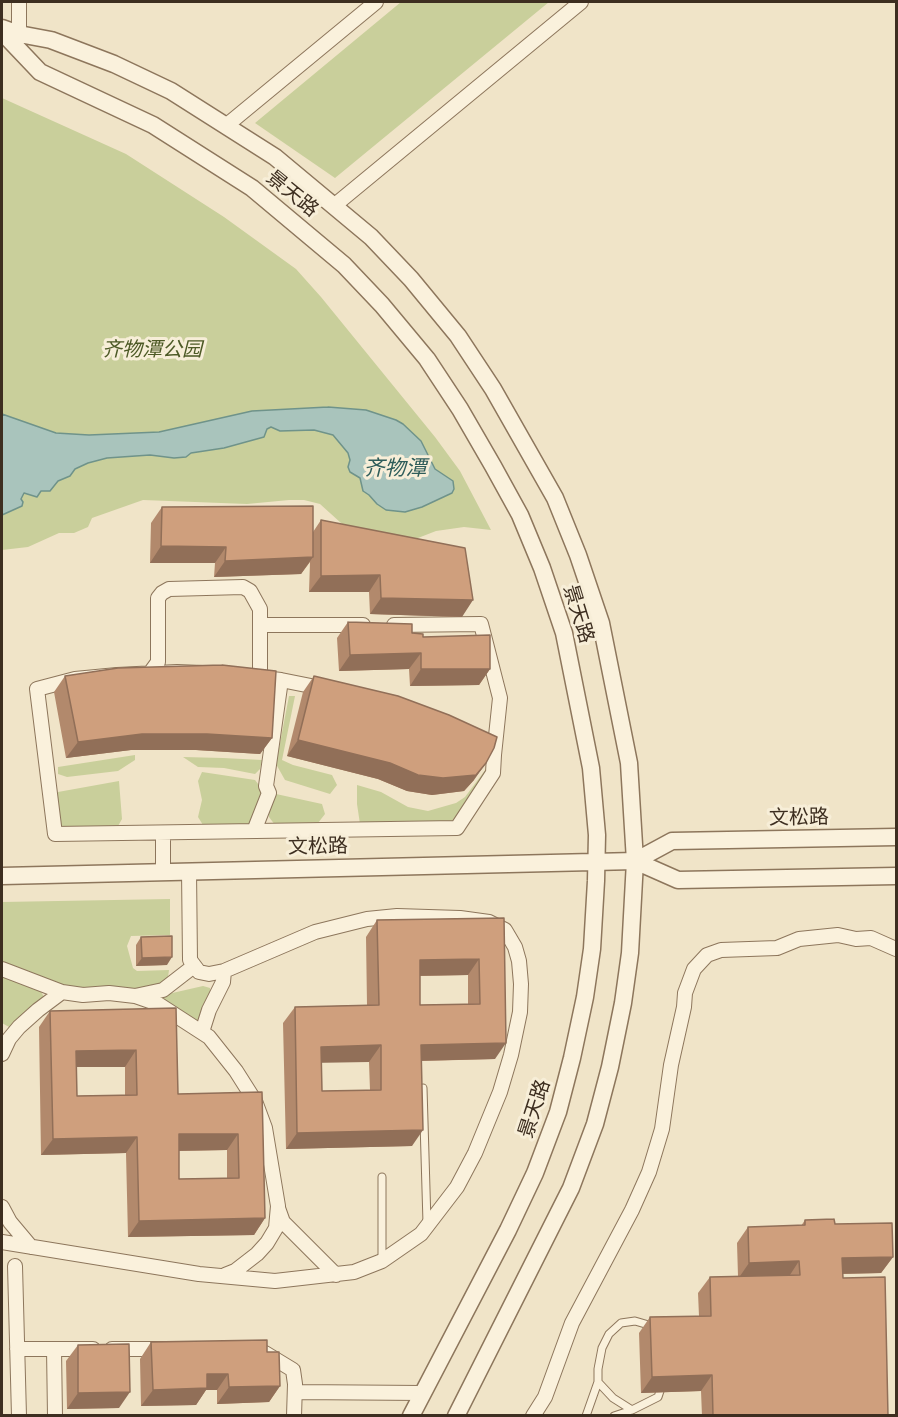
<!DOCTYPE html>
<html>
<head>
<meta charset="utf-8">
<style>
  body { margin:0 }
  #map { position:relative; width:898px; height:1417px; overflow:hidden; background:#f0e4c8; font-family:Lora,serif }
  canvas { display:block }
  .frame { position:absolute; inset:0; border:3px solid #3d2e20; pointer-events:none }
</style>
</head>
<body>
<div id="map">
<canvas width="898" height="1417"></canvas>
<div class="frame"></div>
</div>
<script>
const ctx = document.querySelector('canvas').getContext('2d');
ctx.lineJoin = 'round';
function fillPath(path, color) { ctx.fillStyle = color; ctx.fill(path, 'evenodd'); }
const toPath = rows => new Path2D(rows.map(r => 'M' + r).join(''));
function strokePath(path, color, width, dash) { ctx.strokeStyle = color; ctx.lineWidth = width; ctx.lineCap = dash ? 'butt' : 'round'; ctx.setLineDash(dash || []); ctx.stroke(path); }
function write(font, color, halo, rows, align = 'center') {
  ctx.font = font + ' Lora,"Noto Sans SC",serif'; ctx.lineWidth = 6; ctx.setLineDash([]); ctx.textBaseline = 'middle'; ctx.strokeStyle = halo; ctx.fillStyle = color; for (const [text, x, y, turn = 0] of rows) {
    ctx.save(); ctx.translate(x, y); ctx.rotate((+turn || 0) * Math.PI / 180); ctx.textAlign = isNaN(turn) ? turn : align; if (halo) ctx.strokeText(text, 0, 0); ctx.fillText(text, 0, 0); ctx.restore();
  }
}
fillPath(toPath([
  [401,2,549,2,335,178,255,123],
  [2,98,126,154,224,217,296,269,321,297,435,437,460,471,491,530,464,527,436,531,418,538,362,542,320,504,304,500,289,500,247,504,143,500,92,518,88,527,74,533,59,533,28,547,2,550],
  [289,696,295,696,282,760,293,765,332,775,337,785,330,794,285,780,276,764],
  [135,755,135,760,118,771,67,777,58,774,58,767],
  [183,757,223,758,262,760,260,769,255,774,224,768,198,767],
  [486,769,485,777,452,821,360,824,357,804,357,785,381,792,408,807,428,811,456,803,465,797],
  [202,772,255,780,262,789,260,813,252,824,203,825,198,817,202,800,198,781],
  [119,781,122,819,118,826,61,828,54,799,58,792],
  [276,794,322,804,325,814,318,823,275,825,269,817,269,810],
  [170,899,170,935,131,936,127,946,133,968,137,971,169,970,168,977,163,984,137,989,72,987,56,983,2,963,2,902],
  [2,977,40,990,44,997,15,1026,9,1027,2,1023],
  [203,986,210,988,210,993,198,1020,194,1021,163,1002,164,995,168,994]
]), '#c9cf9b');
const water = toPath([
  [328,407,366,410,396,420,403,424,421,441,435,469,453,481,454,489,452,493,422,507,405,512,386,510,377,504,369,495,363,491,360,478,350,472,348,467,350,460,348,453,333,435,314,430,280,431,271,427,267,429,264,437,224,448,191,453,186,457,174,458,150,455,107,458,88,463,75,469,70,476,58,481,50,491,41,491,37,497,24,493,21,499,23,502,22,506,2,515,2,414,56,433,89,435,159,432,252,411,328,407]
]);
fillPath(water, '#a9c4bc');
strokePath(water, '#6f938a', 1.5);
const service = toPath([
  [423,1088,427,1223],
  [382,1177,382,1261],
  [598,1382,613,1398,632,1410],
  [586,1416,598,1382,598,1369,602,1348,609,1334,621,1323,635,1321,652,1326],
  [614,1416,632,1410,658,1397,662,1385]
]);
const minor = toPath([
  [19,2,19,34],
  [227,125,376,2],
  [335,205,581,2],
  [260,625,363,625],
  [394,625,481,624,500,698,494,755],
  [177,672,228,674,281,680,316,687,400,710,487,743,494,755,493,773,457,828,55,834,37,689,75,679,117,675,177,672],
  [150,673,158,662,158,598,162,593,169,589,243,587,250,591,260,609,260,678],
  [254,831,269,793,266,786,281,680],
  [163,833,163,872],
  [2,969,62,992,83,995,109,993,135,996,163,990,194,966],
  [135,996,158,1004,209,1037,236,1071,255,1101,265,1128,278,1206,276,1228,267,1243,257,1254,235,1271,225,1275],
  [202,1032,209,1010,223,982,224,971],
  [2,1054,9,1039,19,1027,38,1010,62,992],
  [2,1207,10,1222,31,1247],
  [278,1208,283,1222,336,1275],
  [2,1242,199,1274,275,1281,354,1272,382,1261,421,1234,457,1187,475,1153,500,1092,511,1055,520,1012,521,984,519,961,515,947,505,930,489,922,460,918,397,916,367,919,315,932,224,971,209,974,199,972,190,960,189,871],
  [15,1266,19,1416],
  [17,1349,93,1349],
  [54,1349,55,1416],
  [112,1349,165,1349],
  [265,1353,293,1370,295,1384,294,1416],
  [295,1392,422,1393],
  [533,1416,545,1397,572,1323,632,1210,649,1172,662,1129,671,1065,684,1007,685,993,694,969,707,955,721,950,777,948,799,939,838,935,856,939,871,938,896,949]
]);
const tertiary = toPath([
  [2,28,19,34,51,40,114,64,171,91,275,157,371,237,411,279,458,336,493,389,555,498,578,555,601,623,629,763,635,861,630,953,623,1003,610,1067,595,1124,571,1188,456,1416],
  [2,32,40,72,153,125,252,188,344,265,382,305,427,359,460,409,493,466,520,515,542,568,564,633,591,768,597,835,596,881,592,949,585,997,572,1058,558,1112,535,1173,508,1230,411,1416],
  [635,861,672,841,896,837],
  [2,876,635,861,678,880,896,876]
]);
strokePath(service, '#8d765c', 9);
strokePath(minor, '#8d765c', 16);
strokePath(tertiary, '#8d765c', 19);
strokePath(service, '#faf1dc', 7);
strokePath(minor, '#faf1dc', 14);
strokePath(tertiary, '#faf1dc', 16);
fillPath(toPath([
  [162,507,313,532,321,520,462,617,370,614,369,592,309,592,310,562,301,574,214,577,215,563,150,563,151,523],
  [348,622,412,633,423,637,490,669,479,685,410,686,409,669,339,671,337,638],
  [65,676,272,738,260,754,196,750,131,750,66,758,54,692],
  [314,676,474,780,464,791,432,795,407,791,378,779,287,756,303,692],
  [504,918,495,1059,422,1061,412,1146,286,1149,283,1023,295,1007,367,1005,366,937,377,920],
  [468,975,468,1004,420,1005,420,976],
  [321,1062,369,1062,370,1090,322,1091],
  [141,937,167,965,136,966,136,945],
  [176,1008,178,1094,262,1092,265,1218,254,1235,128,1237,126,1153,41,1155,39,1027,50,1011],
  [77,1067,125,1067,125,1095,77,1096],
  [227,1150,227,1178,179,1179,179,1151],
  [805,1220,835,1224,893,1257,881,1273,843,1274,843,1278,888,1416,702,1416,701,1391,641,1393,639,1333,650,1317,699,1316,698,1293,710,1277,738,1276,737,1243,748,1227,801,1226],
  [151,1342,267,1352,280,1386,269,1402,217,1404,217,1390,206,1390,196,1405,141,1406,140,1359],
  [78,1345,119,1408,67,1409,66,1361]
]), '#b2896c');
fillPath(toPath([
  [161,546,226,547,215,563,150,563],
  [313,557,301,574,214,577,225,561],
  [380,575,369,592,309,592,321,576],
  [381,598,473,600,462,617,370,614],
  [421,653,409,669,339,671,350,655],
  [421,669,490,669,479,685,410,686],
  [142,734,207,734,272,738,260,754,196,750,131,750,66,758,78,742],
  [298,740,486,763,474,780,464,791,432,795,407,791,378,779,287,756],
  [172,957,167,965,136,966,142,958],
  [479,959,468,975,408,976,420,960],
  [506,1043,495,1059,410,1061,421,1045],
  [381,1045,369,1062,310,1063,321,1047],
  [136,1050,125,1067,65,1067,76,1051],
  [423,1130,412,1146,286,1149,297,1133],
  [179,1134,238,1134,227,1150,167,1151],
  [137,1137,126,1153,41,1155,53,1139],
  [265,1218,254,1235,128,1237,139,1221],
  [893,1257,881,1273,831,1274,842,1258],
  [799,1261,788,1278,738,1279,749,1263],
  [207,1374,228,1374,217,1390,206,1390,196,1405,141,1406,153,1390],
  [712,1375,701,1391,641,1393,652,1377],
  [280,1386,269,1402,217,1404,229,1387],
  [130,1392,119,1408,67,1409,78,1393]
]), '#916f58');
const building = toPath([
  [313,506,313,557,225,561,226,547,161,546,162,507,313,506],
  [321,520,465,548,473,600,381,598,380,575,321,576,321,520],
  [348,622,412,624,412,633,423,634,423,637,490,635,490,669,421,669,421,653,350,655,348,622],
  [222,665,276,671,272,738,207,734,142,734,78,742,65,676,118,668,222,665],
  [314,676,398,696,449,715,497,737,494,748,486,763,476,775,443,778,418,775,390,763,298,740,314,676],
  [504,918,506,1043,421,1045,423,1130,297,1133,295,1007,379,1005,377,920,504,918],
  [479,959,480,1004,420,1005,420,960,479,959],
  [381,1045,381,1090,322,1091,321,1047,381,1045],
  [172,936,172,957,142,958,141,937,172,936],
  [176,1008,178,1094,262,1092,265,1218,139,1221,137,1137,53,1139,50,1011,176,1008],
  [136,1050,137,1095,77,1096,76,1051,136,1050],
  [179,1134,238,1134,239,1178,179,1179,179,1134],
  [834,1219,835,1224,892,1223,893,1257,842,1258,843,1278,885,1277,888,1416,713,1416,712,1375,652,1377,650,1317,711,1316,710,1277,800,1275,799,1261,749,1263,748,1227,805,1225,805,1220,834,1219],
  [267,1340,267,1352,279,1352,280,1386,229,1387,228,1374,207,1374,207,1388,153,1390,151,1342,267,1340],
  [129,1344,130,1392,78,1393,78,1345,129,1344]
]);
fillPath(building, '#cf9f7d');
strokePath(building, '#916f58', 1.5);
write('20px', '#3d2e20', '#f7eed8', [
  ["景天路",292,194,39],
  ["景天路",578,614,73],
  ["文松路",799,818,-1],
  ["文松路",318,847,-1],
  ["景天路",535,1109,-72]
]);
write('italic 20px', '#4d5a26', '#f7eed8', [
  ["齐物潭公园",152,350]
]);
write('italic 21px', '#2f5d5a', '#f7eed8', [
  ["齐物潭",395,469]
]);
</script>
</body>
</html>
